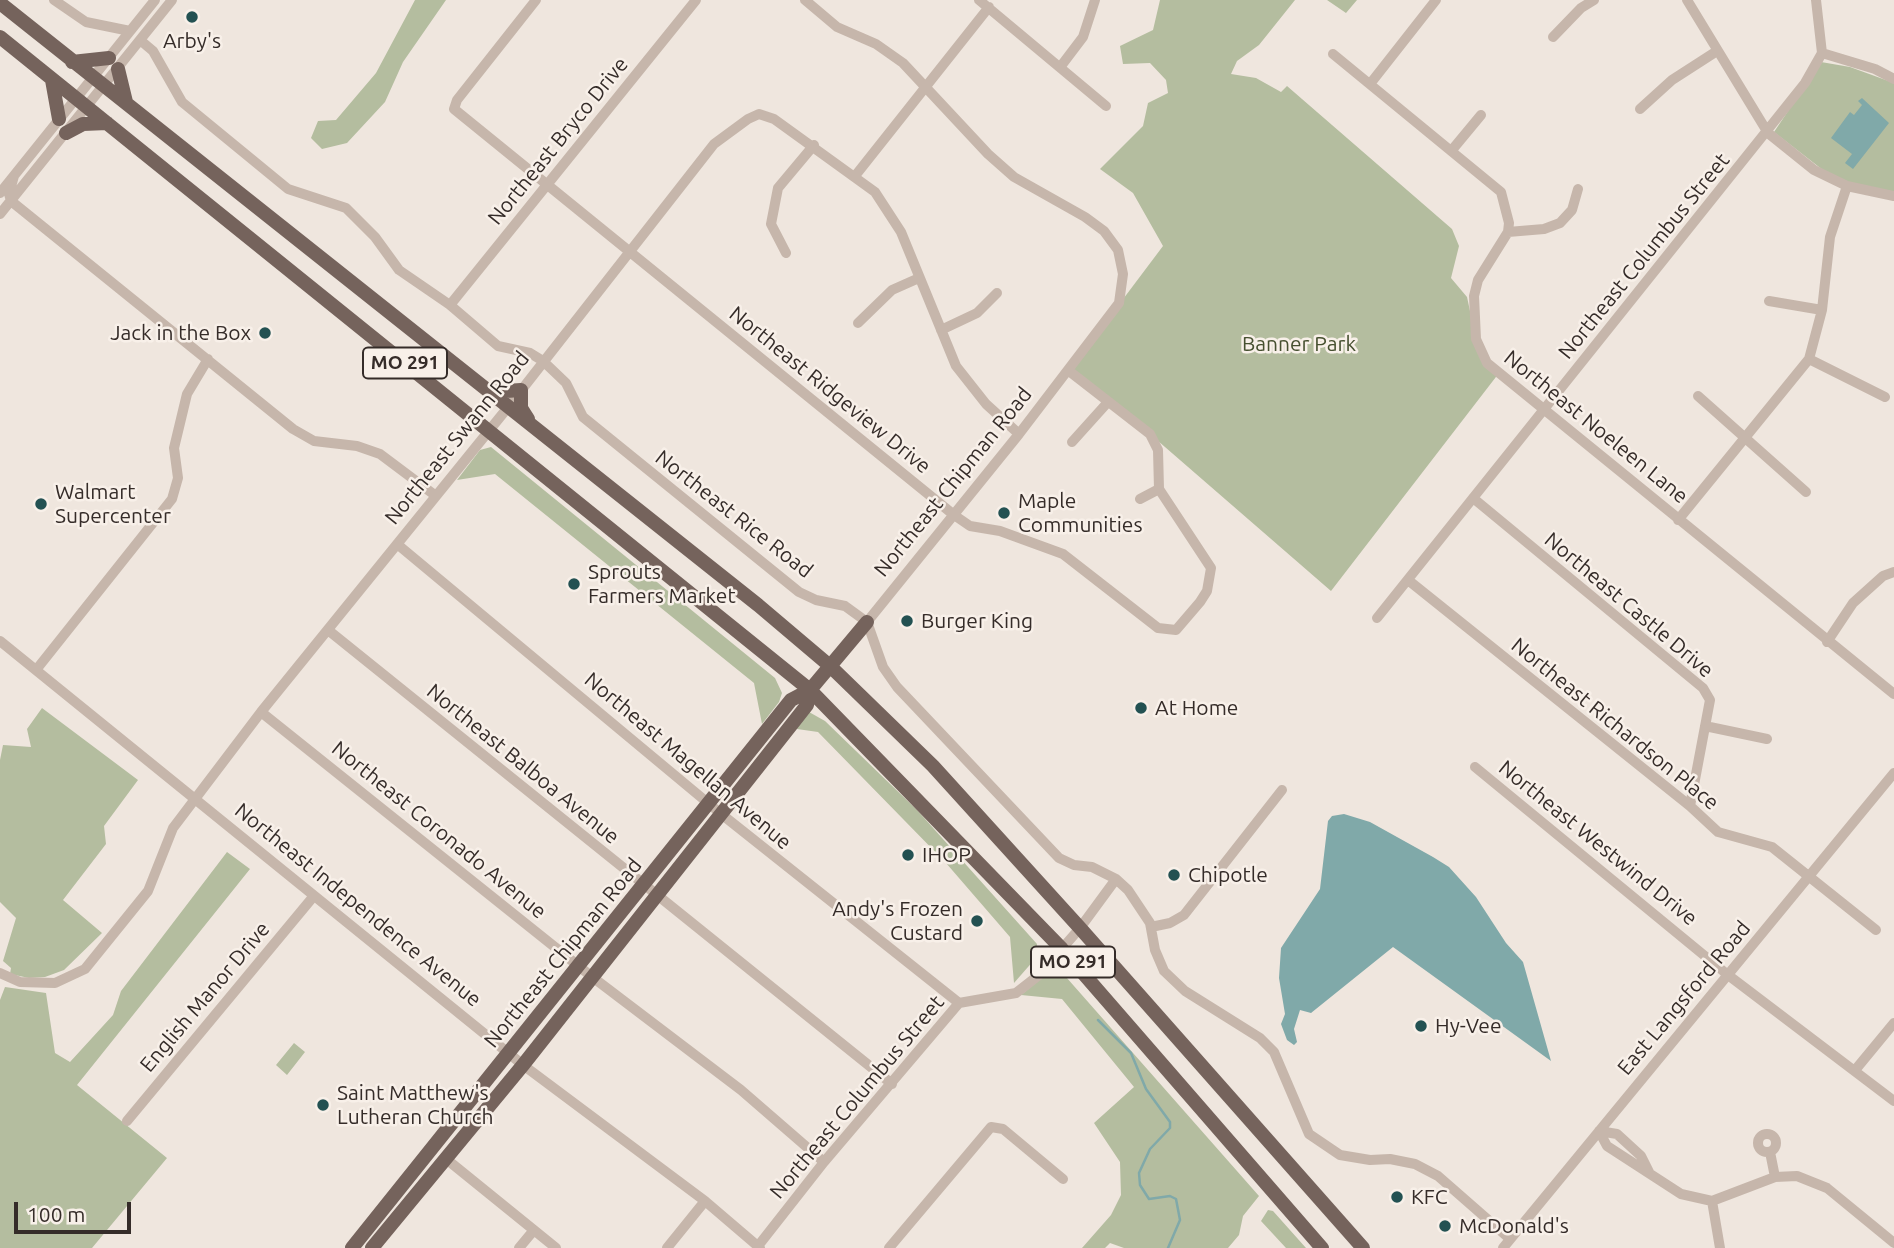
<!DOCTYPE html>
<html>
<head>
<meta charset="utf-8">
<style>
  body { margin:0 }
  #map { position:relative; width:1894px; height:1248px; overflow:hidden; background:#efe6de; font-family:Ubuntu,sans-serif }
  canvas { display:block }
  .scale { position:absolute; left:14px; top:1202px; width:117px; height:32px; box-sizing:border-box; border:4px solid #352c29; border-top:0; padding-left:9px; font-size:21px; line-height:24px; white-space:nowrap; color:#352c29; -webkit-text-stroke:5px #f8f0e9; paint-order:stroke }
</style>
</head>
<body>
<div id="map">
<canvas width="1894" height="1248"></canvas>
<div class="scale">100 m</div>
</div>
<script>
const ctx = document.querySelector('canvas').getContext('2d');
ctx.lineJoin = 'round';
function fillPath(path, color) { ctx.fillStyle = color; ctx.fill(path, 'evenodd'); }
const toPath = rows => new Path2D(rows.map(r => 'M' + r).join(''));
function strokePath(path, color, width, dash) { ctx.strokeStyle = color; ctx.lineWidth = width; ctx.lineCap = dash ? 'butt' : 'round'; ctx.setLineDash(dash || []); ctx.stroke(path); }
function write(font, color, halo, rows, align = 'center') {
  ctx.font = font + ' Ubuntu,sans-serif'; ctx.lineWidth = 5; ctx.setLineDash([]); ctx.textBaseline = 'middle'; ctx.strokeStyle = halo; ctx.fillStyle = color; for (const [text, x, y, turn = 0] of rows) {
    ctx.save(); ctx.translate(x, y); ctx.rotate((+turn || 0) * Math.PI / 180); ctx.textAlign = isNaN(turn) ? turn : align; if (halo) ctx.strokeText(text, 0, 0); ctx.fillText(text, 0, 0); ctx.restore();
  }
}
fillPath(toPath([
  [415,0,446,0,403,62,385,102,347,143,322,149,311,138,318,121,336,120,376,73],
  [1160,0,1295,0,1259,45,1237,61,1231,74,1256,78,1281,92,1287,86,1452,229,1459,246,1451,278,1467,297,1476,339,1499,373,1331,591,1150,434,1069,371,1163,246,1133,193,1100,169,1143,126,1148,103,1168,93,1166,80,1150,63,1123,64,1120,46,1153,30],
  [1327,0,1357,0,1346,13],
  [1821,62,1850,67,1894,83,1894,193,1855,185,1828,174,1774,132],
  [491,447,775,678,782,693,779,702,762,724,754,683,495,474,457,480,480,450],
  [42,708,138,780,104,826,106,844,63,900,102,933,64,970,45,977,29,978,10,974,11,968,3,961,16,918,0,902,0,760,3,745,31,747,27,729],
  [809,712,825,721,917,810,1037,944,1035,959,1014,983,1010,937,946,863,818,732,790,728],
  [227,852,250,869,77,1085,167,1158,92,1248,0,1248,0,1000,5,987,46,993,55,1053,70,1062,113,1015,121,991],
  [1054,968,1059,969,1259,1196,1243,1216,1239,1235,1228,1248,1124,1248,1110,1243,1105,1248,1082,1248,1111,1215,1121,1195,1120,1162,1094,1123,1134,1087,1062,999,1021,995],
  [294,1043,305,1052,287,1075,276,1065],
  [1268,1210,1273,1211,1306,1248,1286,1248,1261,1221]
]), '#b4bd9f');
fillPath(toPath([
  [1862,98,1889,123,1853,169,1845,163,1852,154,1831,138,1850,112,1854,115,1862,105,1858,101],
  [1344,814,1370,822,1433,857,1449,867,1476,897,1506,943,1523,962,1551,1061,1393,947,1311,1013,1300,1010,1294,1029,1297,1042,1294,1045,1287,1040,1281,1024,1285,1014,1279,978,1281,948,1320,889,1328,821,1332,816]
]), '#80a9a9');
strokePath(toPath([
  [1098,1020,1131,1053,1146,1089,1170,1122,1170,1128,1150,1149,1139,1173,1140,1185,1149,1199,1170,1196,1176,1199,1180,1220,1168,1248]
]), '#80a9a9', 2.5);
strokePath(toPath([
  [54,0,86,22,130,31],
  [536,0,457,100,454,109,954,515,970,526,1000,531,1063,554,1158,628,1176,630,1200,602,1207,591,1211,568,1159,489,1158,450,1150,434,1069,371],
  [805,0,837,27,876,44,903,63,988,154,1014,177,1085,217,1104,231,1118,250,1123,274,1119,303,1019,434,867,622],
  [979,0,1106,106],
  [1687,0,1768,133,1814,170,1847,186,1894,196],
  [1553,37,1581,8,1594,0],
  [140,40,153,51,182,102,288,189,346,208,375,237,399,270,450,305,498,346,530,353,543,361,566,383,583,417,799,592,816,600,845,606,867,622,883,667,897,687,1059,858,1074,865,1092,867,1116,879,1128,890,1150,923,1155,950,1164,971,1185,991,1260,1038,1274,1052,1309,1134,1340,1155,1370,1160,1390,1159,1415,1164,1438,1176,1510,1239],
  [1822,53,1875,69,1894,79],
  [1333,54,1501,192,1509,223,1508,232,1478,280,1474,296,1476,339,1487,363,1894,694],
  [1061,66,1083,37,1095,0],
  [1370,84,1436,0],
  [1640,109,1672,80,1717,51],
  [1452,150,1481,115],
  [14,176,9,194,11,201,293,429,314,441,357,446,380,454,436,496],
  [855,176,989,7],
  [0,193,155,0],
  [0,214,172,0],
  [1508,232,1544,229,1560,223,1572,210,1578,189],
  [786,253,771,224,778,188,814,145],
  [1769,301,1822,310],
  [450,305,696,0],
  [858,323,892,290,919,278],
  [941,330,977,313,997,293],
  [1809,359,1885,397],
  [1698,396,1806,492],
  [1072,442,1108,402],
  [1473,498,1703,688,1710,700,1690,806],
  [1140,499,1159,489],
  [1678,520,1809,359,1822,310,1830,237,1847,186],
  [397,544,720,813,959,1003],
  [1408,580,1690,806,1718,832,1772,847,1876,930],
  [1377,618,1805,83,1822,53,1816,0],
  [328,630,892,1084],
  [0,641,523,1065,705,1201,760,1248],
  [1827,642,1853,603,1883,576,1894,572],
  [36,670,172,499,178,478,174,448,187,394,208,359],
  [261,712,591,976,741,1090,824,1162],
  [1705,726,1767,739],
  [1475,767,1728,975,1894,1101],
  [1151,927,1170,923,1184,915,1282,790],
  [0,973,20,982,55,983,85,969,148,891,173,828,261,712,509,406,714,144,748,119,759,114,774,119,875,192,901,232,956,366,986,404,1019,434],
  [1856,1069,1894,1023],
  [127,1121,313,897],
  [1599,1131,1607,1146,1681,1194,1712,1201,1775,1177,1797,1176,1827,1188,1894,1243],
  [1599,1131,1617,1134,1641,1156,1649,1172],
  '1758 1143a9 9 0 1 1 18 0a9 9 0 1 1-18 0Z',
  [1770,1152,1775,1177],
  [445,1158,556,1248],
  [1712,1201,1720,1248],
  [758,1246,824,1162,959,1003,1016,993,1039,975,1080,928,1116,879],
  [519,1248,534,1230],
  [667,1248,705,1201],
  [889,1248,991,1127,1003,1129,1063,1179],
  [1503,1248,1894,773]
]), '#c6b6ab', 10);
strokePath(toPath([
  [0,3,758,605,830,666,933,766,1080,928,1363,1248],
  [0,37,810,690,1062,949,1322,1248],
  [72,62,109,58],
  [118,69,126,102],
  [52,80,59,119],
  [66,133,83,124,107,123],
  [491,392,521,390,521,408,528,419],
  [352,1248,791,700,810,690,867,622],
  [372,1248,523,1065,807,705,810,690]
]), '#75635c', 14);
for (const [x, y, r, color] of [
  [192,17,7,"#235152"],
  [265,333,7,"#235152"],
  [41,504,7,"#235152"],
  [1004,513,7,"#235152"],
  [574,584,7,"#235152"],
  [907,621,7,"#235152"],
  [1141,708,7,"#235152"],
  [908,855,7,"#235152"],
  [1174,875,7,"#235152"],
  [977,921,7,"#235152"],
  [1421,1026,7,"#235152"],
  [323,1105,7,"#235152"],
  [1397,1197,7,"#235152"],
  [1445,1226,7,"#235152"]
]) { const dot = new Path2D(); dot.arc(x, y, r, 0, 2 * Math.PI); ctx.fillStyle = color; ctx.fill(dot); strokePath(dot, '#f8f0e9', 2.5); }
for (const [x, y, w] of [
  [405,363,84],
  [1073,962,84]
]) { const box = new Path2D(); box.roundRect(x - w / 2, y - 15.5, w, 31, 5); ctx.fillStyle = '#f8f0e9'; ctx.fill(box); strokePath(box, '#352c29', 2); }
write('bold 19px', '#352c29', null, [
  ["MO 291",405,363],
  ["MO 291",1073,962]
]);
write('21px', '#352c29', '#f8f0e9', [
  ["Arby's",192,41,"center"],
  ["Jack in the Box",251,333,"right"],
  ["Walmart",55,492],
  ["Supercenter",55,516],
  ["Maple",1018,501],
  ["Communities",1018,525],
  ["Sprouts",588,572],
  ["Farmers Market",588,596],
  ["Burger King",921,621],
  ["At Home",1155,708],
  ["IHOP",922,855],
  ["Chipotle",1188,875],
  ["Andy's Frozen",963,909,"right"],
  ["Custard",963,933,"right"],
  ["Hy-Vee",1435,1026],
  ["Saint Matthew's",337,1093],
  ["Lutheran Church",337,1117],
  ["KFC",1411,1197],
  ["McDonald's",1459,1226]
], 'left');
write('21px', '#352c29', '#f8f0e9', [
  ["Northeast Bryco Drive",558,141,-51],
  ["Northeast Columbus Street",1644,256,-51],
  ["Northeast Ridgeview Drive",830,390,39],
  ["Northeast Noeleen Lane",1596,427,39],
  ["Northeast Swann Road",457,438,-51],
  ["Northeast Chipman Road",953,482,-51],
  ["Northeast Rice Road",734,514,38],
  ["Northeast Castle Drive",1629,605,40],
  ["Northeast Richardson Place",1615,724,39],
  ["Northeast Magellan Avenue",688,761,40],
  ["Northeast Balboa Avenue",523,764,39],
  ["Northeast Coronado Avenue",439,830,39],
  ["Northeast Westwind Drive",1598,843,39],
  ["Northeast Independence Avenue",358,905,39],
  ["Northeast Chipman Road",563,953,-51],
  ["English Manor Drive",205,997,-50],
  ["East Langsford Road",1684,998,-50],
  ["Northeast Columbus Street",857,1097,-50]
]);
write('21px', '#465030', '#f8f0e9', [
  ["Banner Park",1299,344]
]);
</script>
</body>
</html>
